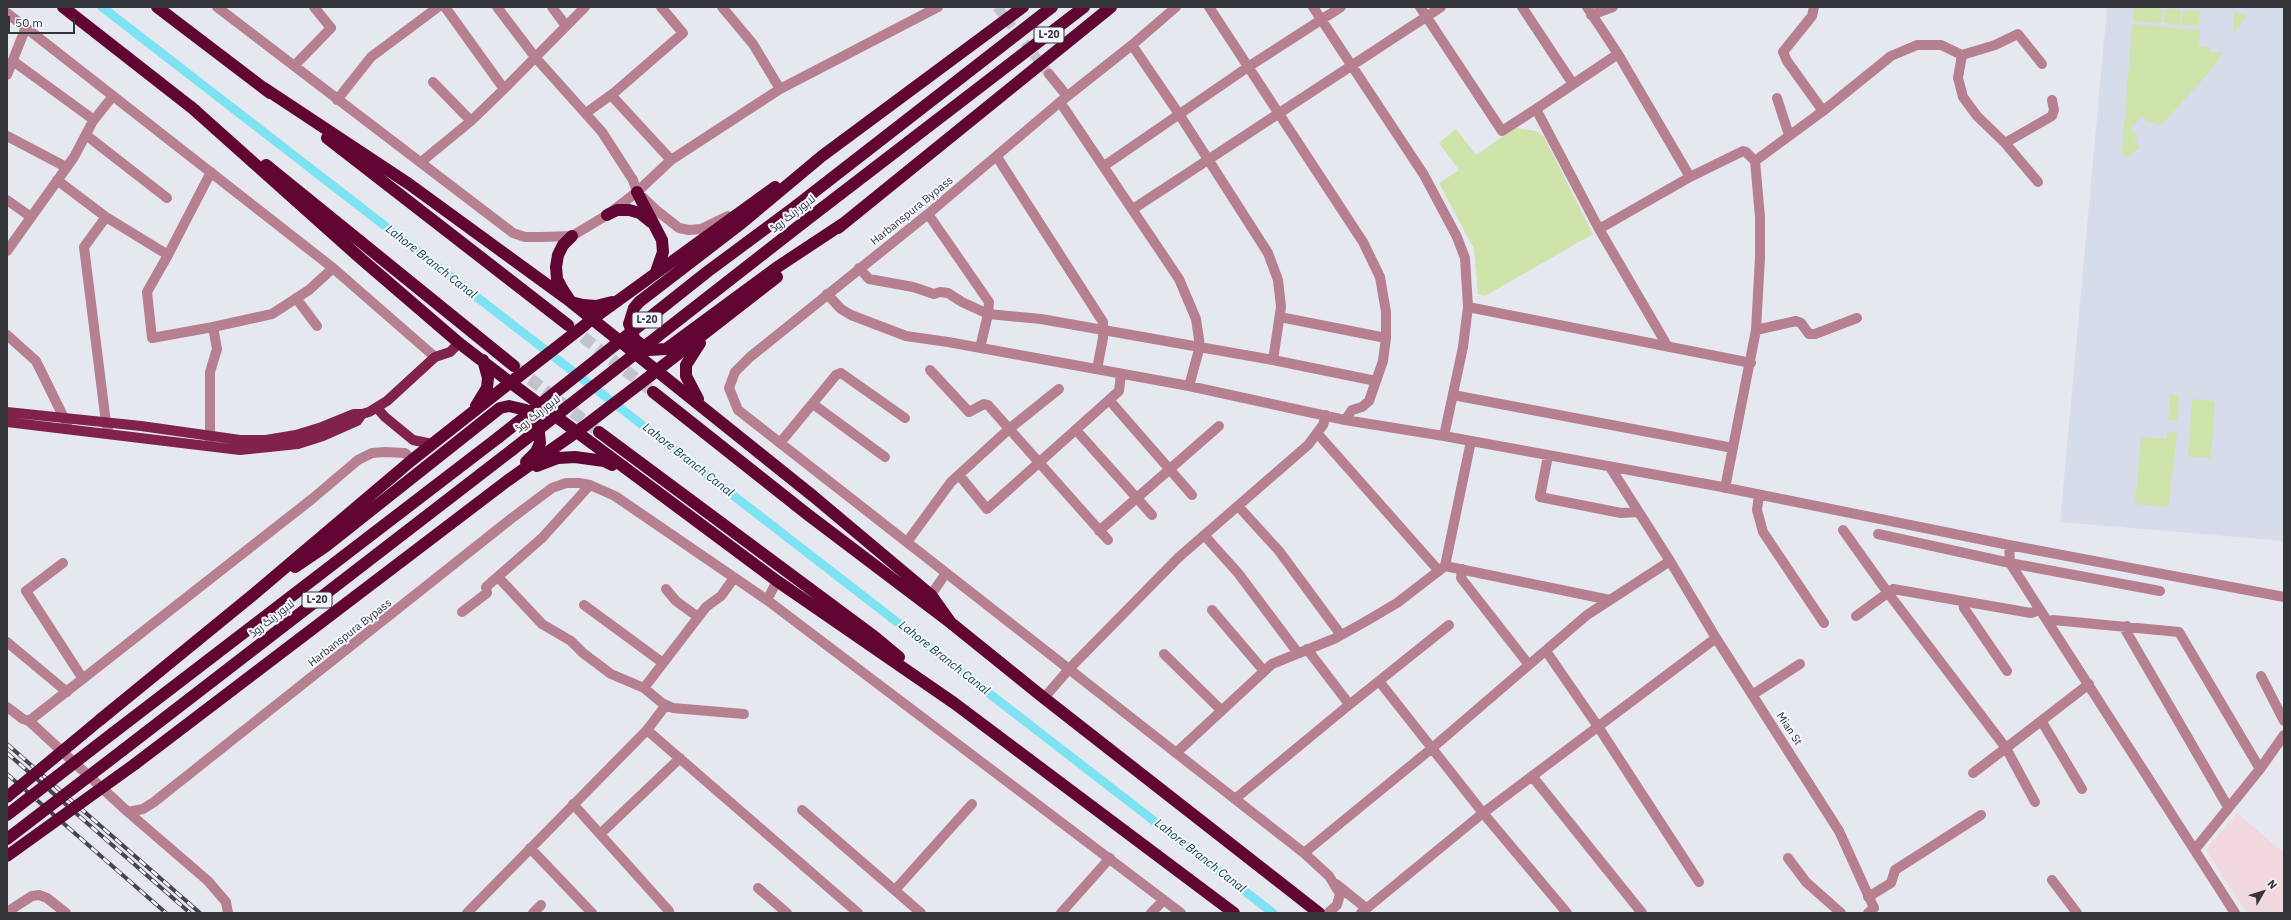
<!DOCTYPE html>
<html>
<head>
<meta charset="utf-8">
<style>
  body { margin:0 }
  #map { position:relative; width:2291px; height:920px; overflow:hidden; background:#e6e8f0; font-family:"IBM Plex Sans",sans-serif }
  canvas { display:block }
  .frame { position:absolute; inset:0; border:8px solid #343538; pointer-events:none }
  .north { position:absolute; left:2243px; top:872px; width:40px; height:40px; -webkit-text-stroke:3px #f3f6fd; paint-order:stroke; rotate:51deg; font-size:11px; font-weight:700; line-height:16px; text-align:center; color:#343538 }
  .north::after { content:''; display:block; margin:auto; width:14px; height:18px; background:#343538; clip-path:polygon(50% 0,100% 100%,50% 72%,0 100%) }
  .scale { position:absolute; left:8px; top:16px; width:67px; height:18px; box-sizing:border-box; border:2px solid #343538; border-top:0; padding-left:5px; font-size:12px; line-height:14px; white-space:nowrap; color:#343538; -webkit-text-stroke:3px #f3f6fd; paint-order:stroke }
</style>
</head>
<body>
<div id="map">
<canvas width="2291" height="920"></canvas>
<div class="frame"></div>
<div class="north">N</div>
<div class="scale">50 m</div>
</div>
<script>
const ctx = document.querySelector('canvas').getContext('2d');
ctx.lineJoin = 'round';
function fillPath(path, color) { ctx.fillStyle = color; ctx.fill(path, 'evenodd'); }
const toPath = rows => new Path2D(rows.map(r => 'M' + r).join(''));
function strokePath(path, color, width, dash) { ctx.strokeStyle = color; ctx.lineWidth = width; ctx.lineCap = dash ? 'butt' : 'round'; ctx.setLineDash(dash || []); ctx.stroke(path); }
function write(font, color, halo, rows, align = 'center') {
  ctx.font = font + ' "IBM Plex Sans",Cairo,sans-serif'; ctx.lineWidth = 4; ctx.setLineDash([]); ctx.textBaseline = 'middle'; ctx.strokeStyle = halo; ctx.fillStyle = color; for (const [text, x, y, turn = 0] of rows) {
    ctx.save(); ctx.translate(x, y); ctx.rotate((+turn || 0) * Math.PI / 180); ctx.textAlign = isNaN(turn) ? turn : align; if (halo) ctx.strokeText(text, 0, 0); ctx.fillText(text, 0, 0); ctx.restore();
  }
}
fillPath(toPath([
  [2237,813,2284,853,2284,913,2247,913,2206,850]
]), '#f1d7de');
fillPath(toPath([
  [2107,7,2284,7,2284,541,2060,522]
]), '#d7dceb');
fillPath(toPath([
  [2134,7,2163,9,2162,23,2133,21],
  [2165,9,2181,10,2180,25,2164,23],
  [2183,10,2200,11,2199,26,2182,25],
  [2234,12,2247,14,2233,35,2233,26],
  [2132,24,2200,30,2199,46,2210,47,2209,52,2221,52,2221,56,2206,76,2162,124,2157,125,2153,121,2150,124,2142,116,2130,129,2138,137,2134,141,2140,147,2131,155,2125,157,2122,151],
  [1515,128,1536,131,1544,137,1593,234,1485,296,1478,294,1474,249,1439,183,1459,170,1439,143,1456,129,1476,155],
  [2170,394,2179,395,2178,421,2168,420],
  [2192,399,2215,401,2211,458,2188,456],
  [2167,432,2177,433,2169,505,2163,507,2135,504,2141,437,2166,439]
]), '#cee4ab');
strokePath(toPath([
  [102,7,1273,913]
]), '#7de3f3', 9);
strokePath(toPath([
  [997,7,1049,74]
]), '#c2c4cb', 10, [10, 5]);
strokePath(toPath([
  [569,326,653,392],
  [516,368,595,429]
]), '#c2c4cb', 12, [12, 6]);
strokePath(toPath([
  [217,7,513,233,525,237,540,237,572,236,607,215,637,192,671,160,780,89,938,7],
  [445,7,504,89,585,7],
  [497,7,535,57,602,132,633,180,637,192,656,210,679,228,689,230,701,229,728,216],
  [552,7,566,26],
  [722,7,753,44,780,89],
  [1176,7,1132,45,1060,102,928,214,750,357,735,372,729,388,738,410,1304,853,1329,876,1340,894,1337,905,1328,913],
  [1209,7,1363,242,1380,277,1386,312,1386,338,1383,361,1369,401,1362,407,1352,410,1345,420],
  [1313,7,1424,175,1457,237,1465,258,1468,307,1463,347,1444,436],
  [1420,7,1502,131,1536,109,1599,229,1668,347],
  [1522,7,1573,84],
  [1587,7,1618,54,1690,177,1743,151,1746,152,1755,161,1760,217,1760,257,1756,330,1725,488],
  [7,13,333,268,435,357],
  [1591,15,1613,7],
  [1962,55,1958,78,1963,97,1977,116,2005,143,2038,182],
  [13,61,94,120],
  [294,66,331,28,314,7],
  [1049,74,1067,96],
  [7,75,26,27],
  [433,82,471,121],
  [611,95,671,160],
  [1777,98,1789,135],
  [337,100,371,57,438,7],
  [1060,102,1179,279,1196,319,1200,346,1189,386],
  [1536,109,1618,54],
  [1823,111,1891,56,1917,45,1941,45,1962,55,1995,45,2018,34,2042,64],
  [586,113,615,92,683,33,661,7],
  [86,135,167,198],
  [7,136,66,167],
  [2005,143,2052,116,2054,110,2052,100],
  [997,157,1103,322,1103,338,1097,369],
  [1755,161,1823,111,1787,61,1783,52,1812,16,1814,7],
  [421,162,471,121,504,89],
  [1104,166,1248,67,1341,7],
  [57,180,106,217,84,247,106,423,109,434],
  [7,200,31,217],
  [1133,209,1441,7],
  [928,214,989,302,988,314,980,348],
  [106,217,168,255,147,292,152,338,213,327,217,349,210,372,210,444],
  [1599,229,1690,177],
  [7,251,74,157,93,121,113,96],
  [168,255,211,172],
  [859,268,869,279,913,287,934,294,940,292,948,293,962,302,988,314,1041,319,1273,360,1281,307,1278,280,1268,253,1179,114,1132,45],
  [827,294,841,309,851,315,906,336,948,342,1189,386,1345,420,1444,436,1717,486,2009,545,2284,597],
  [296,298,317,326],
  [1468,307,1751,363],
  [1280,317,1386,338],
  [213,327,272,314,309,290,333,268],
  [1756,330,1796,321,1801,323,1809,334,1815,334,1857,318],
  [7,335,36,361,67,424],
  [1273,360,1376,381],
  [930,370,969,412,984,404,988,405,1108,540],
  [1453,395,1733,448],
  [1110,401,1192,495],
  [813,404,885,457],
  [1076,430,1152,515],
  [1317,433,1439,571],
  [780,443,836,375,841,373,905,418],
  [1548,456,1540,497,1621,513,1638,512],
  [959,475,987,509,1119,391,1121,374],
  [1759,495,1757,510,1763,532,1824,623],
  [1238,506,1279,551,1341,635],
  [1843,530,1888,593,2006,748,1973,773],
  [1099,531,1219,426],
  [1878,534,2010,563,2160,591],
  [1204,535,1238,573,1298,653],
  [907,542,951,482,1009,429,1059,389],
  [2009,545,2010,563,2235,913],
  [1670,561,1716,638,1839,831,1874,908,1868,913],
  [63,563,26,591,83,679],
  [1445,566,1610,600],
  [1462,569,1461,578,1529,665],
  [498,577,542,624,571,641,583,653,611,674,644,688,706,607,721,596,734,578],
  [666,589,676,601,698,617],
  [931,595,946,573],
  [767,600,777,581],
  [1963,602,1964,608,2007,671],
  [584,605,663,663],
  [1212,610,1264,671],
  [462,612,487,593,486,587,542,538,590,485],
  [1856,616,1893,589,2031,613,2040,610],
  [2049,622,2053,620,2179,632,2260,769],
  [2127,626,2126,631,2228,807],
  [7,642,67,692],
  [1307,649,1349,704],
  [1546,651,1597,725,1699,882],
  [1164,654,1221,710],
  [2261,676,2284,721],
  [1379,681,1483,813,1567,913],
  [644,688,662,703,673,708,744,714],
  [1752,695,1800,664],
  [1044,698,1069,669,1179,557,1308,445,1323,425,1326,415],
  [7,707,23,719,29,721,128,812,208,881,226,902,228,913],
  [29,721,312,499,358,460,372,453,385,452,405,453,412,460],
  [2042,722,2082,789],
  [647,730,666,705],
  [1176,753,1272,664,1336,638,1363,623,1397,603,1445,566,1471,441],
  [1532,776,1642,913],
  [1235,799,1344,709,1449,625],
  [2035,802,2006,748,2089,684],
  [573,804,669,911],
  [802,810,921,913],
  [128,812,143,809,154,802,512,518,552,488,566,483,579,483,590,485,615,496,767,600,1181,913],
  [600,834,680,758],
  [530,848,592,913],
  [2196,848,2260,769,2284,735],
  [1304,853,1431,749,1587,615,1670,561,1610,467],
  [1788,858,1806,882,1841,913],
  [2052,880,2077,913],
  [1336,884,1366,908],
  [758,888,787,913],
  [895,890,972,804],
  [1868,897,1891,883,1895,870,1981,815],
  [7,912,32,896,39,895,47,898,66,913],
  [467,913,647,730,858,913],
  [533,913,541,905],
  [1061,913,1110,858],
  [1151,913,1164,900],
  [1361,913,1483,813,1716,638]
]), '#b68091', 10);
strokePath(toPath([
  [377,408,385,417,413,440,432,444],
  [7,412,141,426,240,440,266,440,296,435,322,427,354,414,362,414,369,412,387,401,435,357,450,352,459,343],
  [7,422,240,450,298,444,323,436,357,421,362,414]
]), '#81224a', 10);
strokePath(toPath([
  [63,7,196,111],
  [157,7,270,93],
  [264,88,409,184,571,302,813,496,931,595,951,623],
  [190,106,359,257,459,343,511,383,777,581,954,703,1234,913],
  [327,138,568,325],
  [266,165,514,366],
  [637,192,662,240,663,252,656,272],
  [796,206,1052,7],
  [607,215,617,210,629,210,640,213,651,222],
  [804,222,1084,7],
  [844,223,776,268,666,349,649,350,635,340,629,324,634,308,639,302,743,222,822,156,1023,7],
  [838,228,1111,7],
  [572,236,563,245,558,255,556,267,557,279,563,290,571,302,583,305,596,306,612,302],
  [587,323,775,187],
  [651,375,777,277],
  [653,392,807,514,951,623,1044,698,1319,913],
  [698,399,686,376,686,365,700,343],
  [476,406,487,388,488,378,483,360],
  [599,432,875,637,899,657],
  [537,466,558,458,575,457,604,461,612,465],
  [295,567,326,546,500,408,509,406,526,410,538,424,540,443,536,452,526,462],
  [101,719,254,594,412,460,516,378],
  [113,733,499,437],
  [123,750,512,450],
  [135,764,507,481,582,428]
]), '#610532', 12);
const rail = toPath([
  [7,744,200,913],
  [7,753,190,913],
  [7,774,166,913]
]);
strokePath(rail, '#47484c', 4);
strokePath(rail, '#f3f6fd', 2.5, [8]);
strokePath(toPath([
  [517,378,585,325],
  [582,428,650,376],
  [499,437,707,272,796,206],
  [512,450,804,222],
  [7,797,101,719],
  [7,815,113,733],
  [7,839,123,750],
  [7,856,135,764]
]), '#610532', 12);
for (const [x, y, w] of [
  [1049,35,30],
  [647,320,30],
  [317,600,30]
]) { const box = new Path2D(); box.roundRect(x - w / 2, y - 8, w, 16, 3); ctx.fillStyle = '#f3f6fd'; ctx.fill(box); strokePath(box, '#343538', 1); }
write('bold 10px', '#343538', null, [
  ["L-20",1049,35],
  ["L-20",647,320],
  ["L-20",317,600]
]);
write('11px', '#343538', '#f3f6fd', [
  ["Harbanspura Bypass",912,211,-39],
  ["لاہور رنگ روڈ",793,214,-38],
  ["لاہور رنگ روڈ",538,414,-38],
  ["لاہور رنگ روڈ",272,619,-38],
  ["Harbanspura Bypass",350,633,-38],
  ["Mian St",1789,729,57]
]);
write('italic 12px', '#124148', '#f3f6fd', [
  ["Lahore Branch Canal",431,262,38],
  ["Lahore Branch Canal",688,460,38],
  ["Lahore Branch Canal",944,658,38],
  ["Lahore Branch Canal",1200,856,38]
]);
</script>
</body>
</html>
